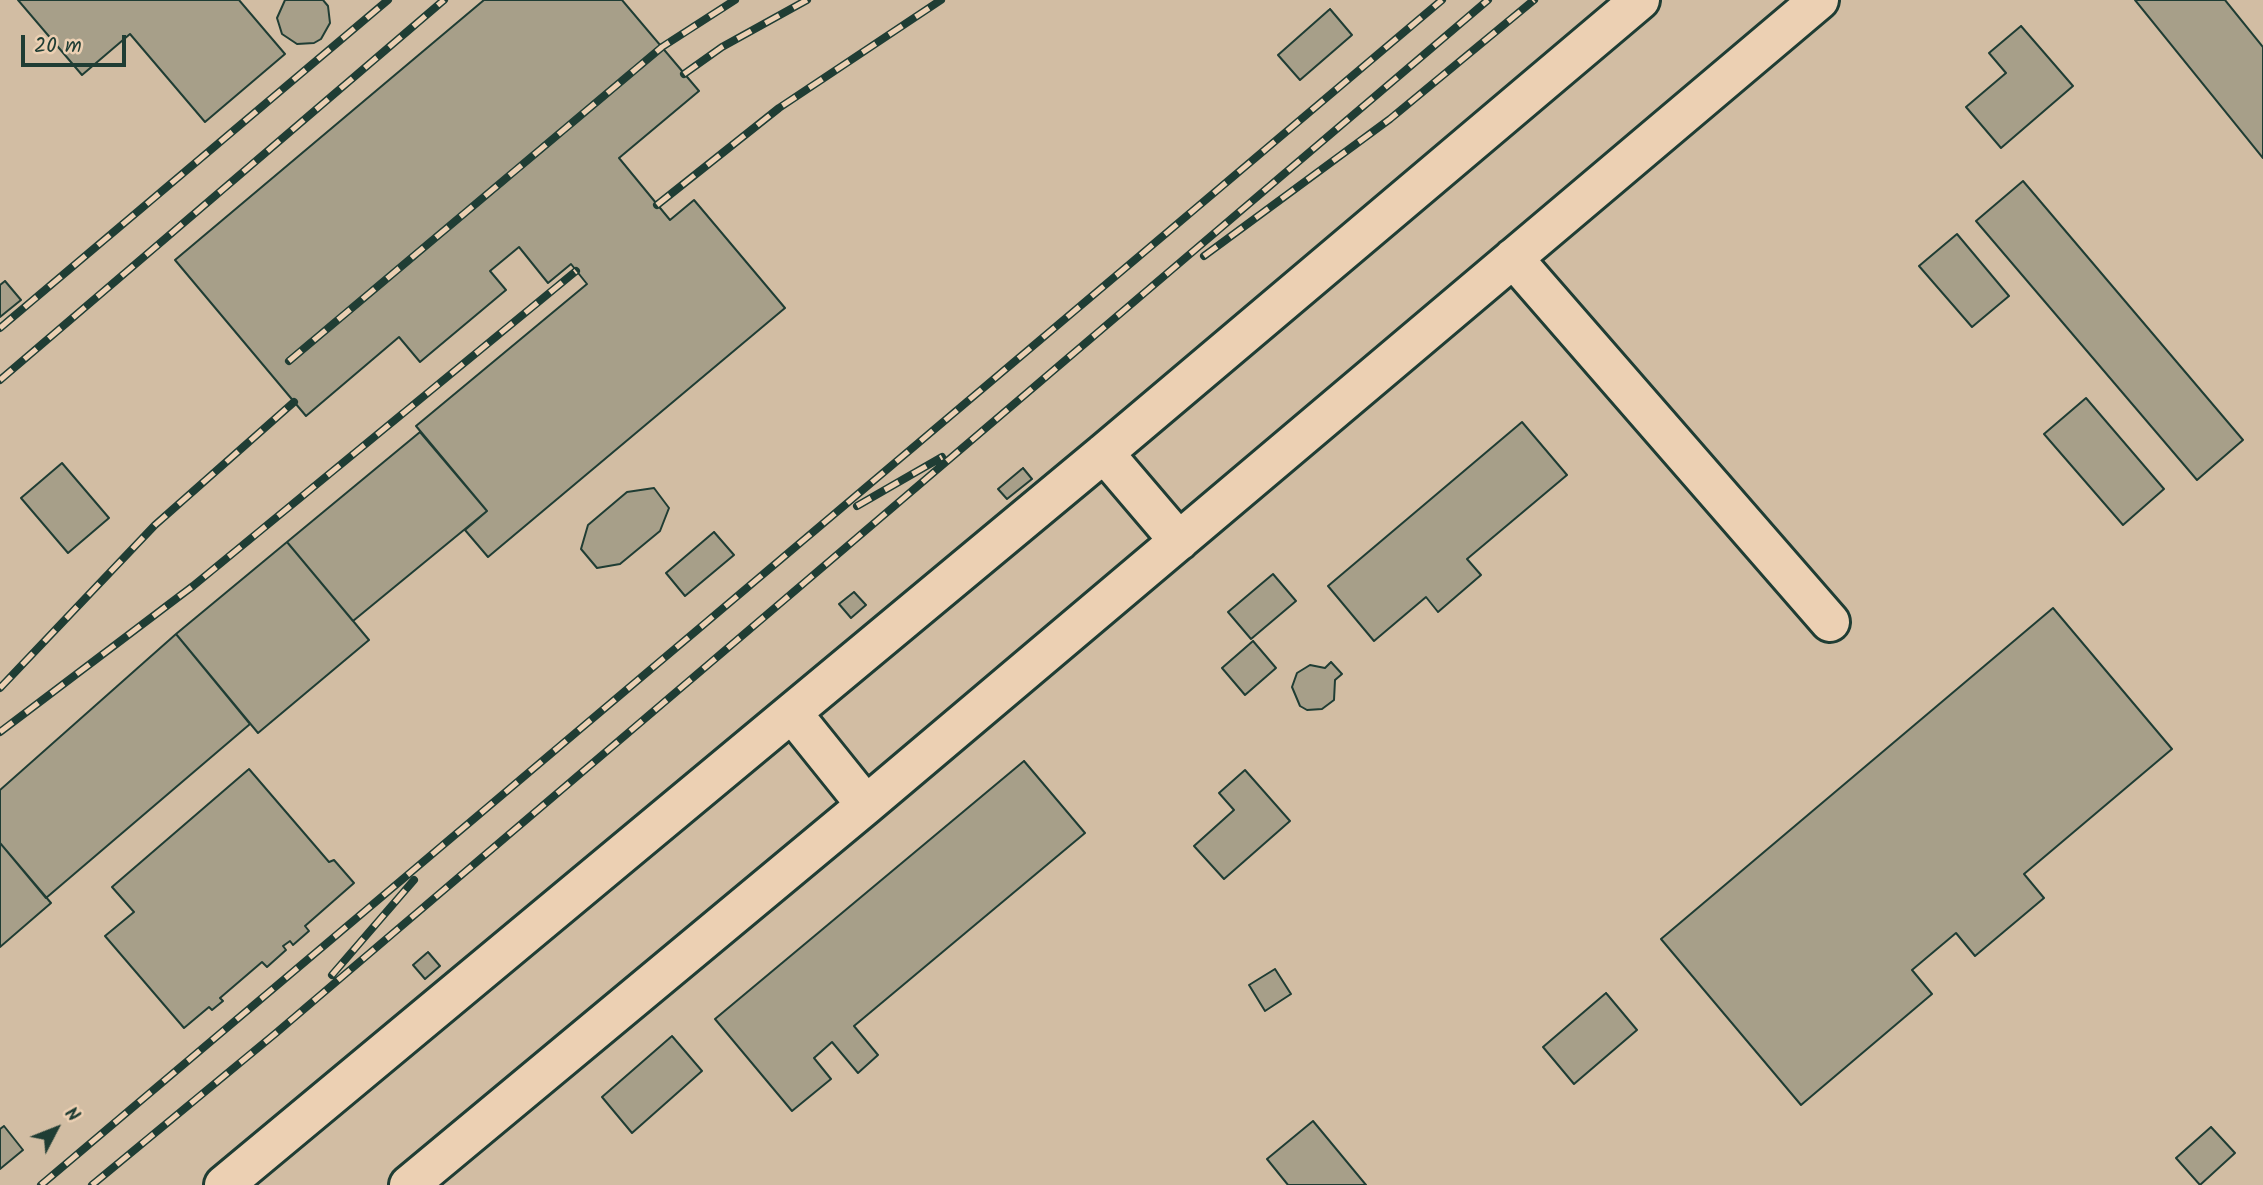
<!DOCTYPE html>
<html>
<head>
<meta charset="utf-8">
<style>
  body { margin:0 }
  #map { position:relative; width:2263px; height:1185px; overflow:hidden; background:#e4caae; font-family:Kalam,sans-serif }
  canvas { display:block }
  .north { position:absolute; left:21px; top:1094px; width:70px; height:70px; -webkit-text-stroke:5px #ecd0b3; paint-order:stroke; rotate:48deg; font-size:19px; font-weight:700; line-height:28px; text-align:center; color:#1f3d34 }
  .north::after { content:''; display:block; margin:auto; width:24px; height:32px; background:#1f3d34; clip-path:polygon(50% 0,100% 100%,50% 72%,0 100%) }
  .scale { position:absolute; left:21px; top:35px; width:105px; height:32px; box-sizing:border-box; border:4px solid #1f3d34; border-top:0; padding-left:9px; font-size:21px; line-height:24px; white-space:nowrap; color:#1f3d34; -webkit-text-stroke:5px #ecd0b3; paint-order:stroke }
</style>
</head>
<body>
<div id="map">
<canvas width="2263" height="1185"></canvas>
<div class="north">N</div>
<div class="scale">20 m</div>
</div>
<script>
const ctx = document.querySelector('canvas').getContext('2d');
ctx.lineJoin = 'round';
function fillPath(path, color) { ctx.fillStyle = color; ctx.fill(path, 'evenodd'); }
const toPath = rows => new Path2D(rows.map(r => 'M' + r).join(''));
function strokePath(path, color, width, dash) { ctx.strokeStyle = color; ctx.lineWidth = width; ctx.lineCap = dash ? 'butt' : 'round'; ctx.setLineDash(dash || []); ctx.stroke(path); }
fillPath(toPath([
  [0,0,2263,0,2263,1185,0,1185]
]), '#d2bda3');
const building = toPath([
  [18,0,239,0,285,54,205,122,130,34,82,75,18,0],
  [285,0,323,0,328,6,330,23,321,39,314,43,297,44,282,34,277,18,285,0],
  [484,0,622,0,699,91,619,158,670,220,694,200,785,308,488,557,465,530,487,511,416,426,587,284,571,264,548,283,519,247,490,271,506,290,420,362,399,337,306,416,175,260,484,0],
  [2135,0,2225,0,2263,47,2263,158,2135,0],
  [1330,9,1352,35,1300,80,1278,55,1330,9],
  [2021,26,2073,86,2001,148,1966,107,2006,73,1989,53,2021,26],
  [2023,181,2243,440,2197,480,1976,221,2023,181],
  [1957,234,2009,296,1972,327,1919,266,1957,234],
  [5,281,21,300,0,317,0,285,5,281],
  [2086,398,2164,489,2123,525,2044,434,2086,398],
  [1522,422,1567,475,1467,559,1481,575,1438,612,1426,597,1374,641,1328,586,1522,422],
  [420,432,487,511,353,621,287,542,420,432],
  [62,463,109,518,68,553,21,498,62,463],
  [1023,468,1032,479,1007,499,998,489,1023,468],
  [654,488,669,508,660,531,620,564,597,568,581,549,588,525,627,492,654,488],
  [714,532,734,555,685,596,666,573,714,532],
  [287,542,369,640,258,733,176,634,287,542],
  [1273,574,1296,601,1251,639,1228,612,1273,574],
  [854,592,866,605,851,618,839,604,854,592],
  [2053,608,2172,749,2024,874,2044,898,1975,956,1956,933,1912,970,1932,994,1801,1105,1661,939,2053,608],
  [176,634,250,724,46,898,0,843,0,790,176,634],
  [1253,641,1276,668,1245,695,1222,668,1253,641],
  [1331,662,1342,674,1335,680,1334,700,1322,709,1307,710,1300,706,1292,687,1297,673,1310,665,1325,668,1331,662],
  [1024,761,1085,833,854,1026,878,1055,858,1073,832,1042,814,1058,831,1079,792,1111,715,1019,1024,761],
  [249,769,329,862,334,860,354,883,305,926,309,931,293,945,290,941,283,946,286,950,267,967,262,962,220,998,223,1001,212,1010,209,1007,184,1028,105,936,134,912,112,887,249,769],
  [1245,770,1290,821,1224,879,1194,846,1234,810,1219,793,1245,770],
  [0,843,51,903,0,947,0,843],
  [428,952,440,966,425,979,413,965,428,952],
  [1275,969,1291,994,1265,1011,1249,985,1275,969],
  [1606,993,1637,1030,1574,1084,1543,1047,1606,993],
  [672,1036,702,1071,632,1133,602,1097,672,1036],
  [1313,1121,1366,1185,1288,1185,1267,1159,1313,1121],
  [4,1126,23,1150,0,1169,0,1129,4,1126],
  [2211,1127,2235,1153,2200,1185,2176,1158,2211,1127]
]);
fillPath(building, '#a79f89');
strokePath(building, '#1f3d34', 2);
const minor = toPath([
  [1513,258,1830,622],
  [1104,453,1179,541],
  [792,713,866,805],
  [224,1185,1104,453,1640,0],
  [409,1185,866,805,1819,0]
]);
strokePath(minor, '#1f3d34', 44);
strokePath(minor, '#ecd0b3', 38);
const rail = toPath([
  [684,74,722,47,807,0],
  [657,205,779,108,941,0],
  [1204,256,1390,119,1534,0],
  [0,328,388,0],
  [289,361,662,47,735,0],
  [0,380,444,0],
  [857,506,942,457],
  [0,688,155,525,294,402],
  [0,732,193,586,576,271],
  [332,975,414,880],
  [41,1185,1442,0],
  [92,1185,276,1033,1488,0]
]);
strokePath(rail, '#1f3d34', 8);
strokePath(rail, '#ecd0b3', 5, [16]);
</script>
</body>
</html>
